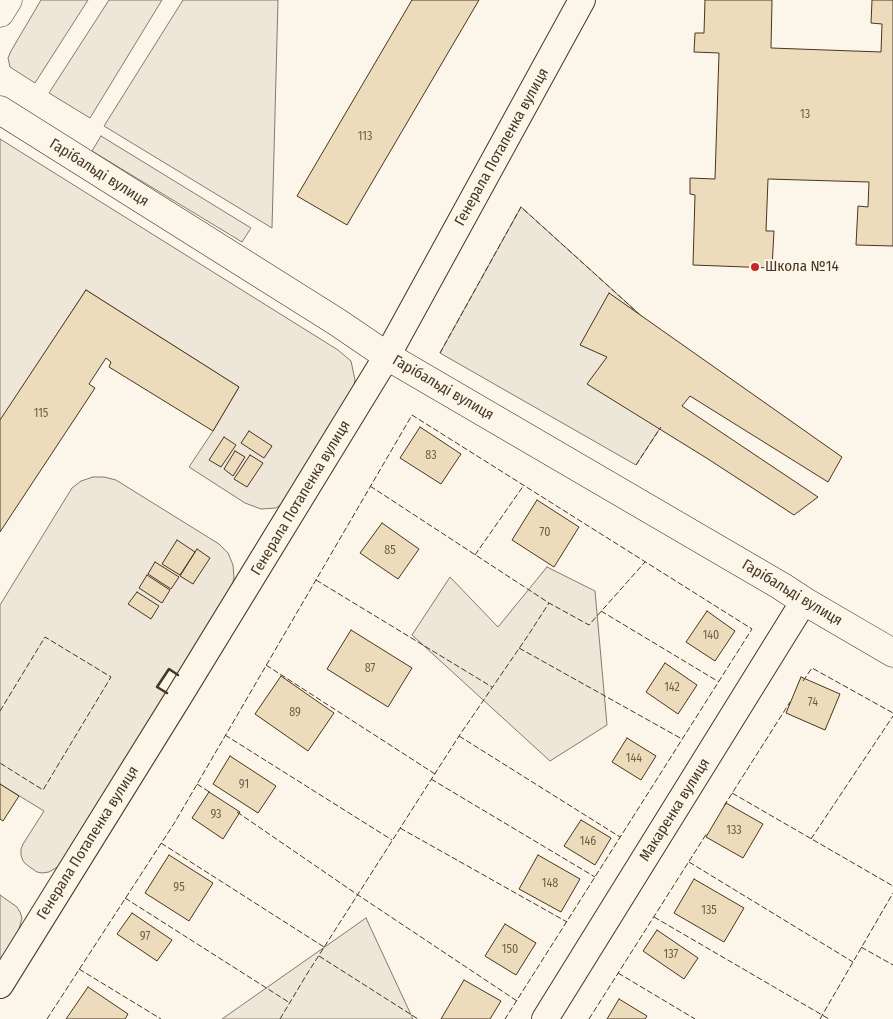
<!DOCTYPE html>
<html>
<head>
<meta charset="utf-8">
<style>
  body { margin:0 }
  canvas { display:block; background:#fbf6e9 }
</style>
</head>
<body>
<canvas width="893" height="1019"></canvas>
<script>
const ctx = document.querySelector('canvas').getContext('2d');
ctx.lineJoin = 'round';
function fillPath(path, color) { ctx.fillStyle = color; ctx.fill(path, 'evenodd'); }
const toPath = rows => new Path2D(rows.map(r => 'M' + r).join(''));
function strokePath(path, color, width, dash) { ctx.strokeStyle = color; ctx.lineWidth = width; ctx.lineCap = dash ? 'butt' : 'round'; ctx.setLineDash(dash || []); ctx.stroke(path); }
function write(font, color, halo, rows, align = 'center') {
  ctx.font = font + ' "Fira Sans Condensed",sans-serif'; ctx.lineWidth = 4; ctx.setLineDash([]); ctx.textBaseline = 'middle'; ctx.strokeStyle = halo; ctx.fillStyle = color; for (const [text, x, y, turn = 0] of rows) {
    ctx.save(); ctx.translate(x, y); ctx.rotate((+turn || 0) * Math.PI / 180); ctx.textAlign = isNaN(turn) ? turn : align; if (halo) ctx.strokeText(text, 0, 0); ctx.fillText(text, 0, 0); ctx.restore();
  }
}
const green = toPath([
  [41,0,88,0,35,83,10,67,8,58,11,51,41,0],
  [109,0,162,0,90,118,49,93,109,0],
  [183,0,278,0,272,228,104,126,183,0],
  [101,136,251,228,242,242,92,151,101,136],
  [0,139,338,350,351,361,355,380,352,395,288,499,276,508,261,509,245,503,189,467,213,431,239,387,86,290,0,422,0,139],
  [93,477,104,477,116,480,219,544,228,553,233,565,234,578,231,591,178,675,168,669,158,687,167,693,59,866,49,872,42,873,37,872,27,865,23,861,21,855,21,849,23,844,44,811,0,784,0,605,72,488,81,481,93,477],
  [547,567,595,591,607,725,550,761,412,635,450,577,498,627,547,567],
  [0,895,17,907,20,912,22,918,19,929,0,961,0,895],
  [366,918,413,1019,222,1019,366,918]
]);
fillPath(green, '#ede6d9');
strokePath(green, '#887966', 1);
const parking = toPath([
  [521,207,699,368,636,465,440,353,521,207]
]);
fillPath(parking, '#ede7d9');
strokePath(parking, '#887966', 1);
const building = toPath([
  [412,0,479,0,347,225,297,196,412,0],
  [705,0,772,0,771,48,881,52,882,24,871,23,872,0,893,0,893,246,856,245,858,206,868,207,869,182,768,179,766,231,774,231,772,268,693,265,695,195,690,194,690,178,715,179,719,53,694,52,695,33,704,33,705,0],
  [86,290,239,387,213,431,109,367,111,362,106,358,89,384,95,388,0,532,0,420,86,290],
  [609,293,842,457,828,482,690,396,682,406,818,497,794,515,708,459,587,384,607,357,580,345,609,293],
  [420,427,461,454,441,484,400,458,420,427],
  [249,431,272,446,264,458,241,443,249,431],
  [224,437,236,445,221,467,209,460,224,437],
  [235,451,245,457,233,476,224,469,235,451],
  [250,455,263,463,247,487,234,479,250,455],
  [537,500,579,527,554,567,512,540,537,500],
  [382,523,419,549,398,579,360,553,382,523],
  [177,540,195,552,180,575,162,564,177,540],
  [197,549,210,558,193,584,180,576,197,549],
  [155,562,179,577,171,589,148,574,155,562],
  [147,575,170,590,162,603,139,588,147,575],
  [137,592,159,606,151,619,128,604,137,592],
  [707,611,735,631,715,661,686,642,707,611],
  [351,630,412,668,388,707,327,669,351,630],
  [665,663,697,685,678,714,646,692,665,663],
  [281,676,334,713,308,751,255,714,281,676],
  [801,677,840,694,825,730,786,713,801,677],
  [627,738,656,756,641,780,612,762,627,738],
  [230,756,276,786,258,813,213,784,230,756],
  [0,784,19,796,3,821,0,819,0,784],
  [209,792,240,812,223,839,192,818,209,792],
  [726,803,763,824,743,858,706,837,726,803],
  [581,820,611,838,595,865,564,846,581,820],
  [169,855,213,883,189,921,145,893,169,855],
  [538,855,580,879,561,912,519,889,538,855],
  [694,879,744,908,724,942,674,913,694,879],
  [132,913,172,940,157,961,117,934,132,913],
  [505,924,536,943,516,975,485,956,505,924],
  [657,930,698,958,684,979,643,951,657,930],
  [464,980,501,1001,490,1019,441,1019,464,980],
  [88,987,128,1014,125,1019,66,1019,88,987],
  [619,999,647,1016,645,1019,607,1019,619,999]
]);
fillPath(building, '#ecdcbc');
strokePath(building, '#4a3520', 1);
const street = toPath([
  [0,985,178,698,387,356,582,0],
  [545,1019,804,601]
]);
const secondary = toPath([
  [0,110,337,322,387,356,781,586,804,601,893,653]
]);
const primary = toPath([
  [0,13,8,0]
]);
strokePath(street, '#4a3520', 28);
strokePath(secondary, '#4a3520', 29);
strokePath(primary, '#4a3520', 29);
strokePath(street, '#fbf6e9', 26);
strokePath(secondary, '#fbf6e9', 28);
strokePath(primary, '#fbf6e9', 28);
strokePath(toPath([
  [440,353,521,207,638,313],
  [636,465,661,427],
  [370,486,549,603,589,625,645,562],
  [475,555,524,485],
  [316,580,492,687],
  [601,611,719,682],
  [519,648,682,739],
  [266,665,435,774],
  [803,681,812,668,893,713],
  [0,711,45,637,111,677,43,790,0,763],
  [225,735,392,840],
  [459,736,620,837],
  [431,779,595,877],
  [197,784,211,793],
  [732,793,893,886],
  [724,806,790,702],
  [237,812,358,895,517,1001],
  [400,828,567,922],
  [811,839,893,716],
  [161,843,324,947],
  [689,862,853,962],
  [125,898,290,1003],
  [654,917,829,1019],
  [861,947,893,965],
  [319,956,418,1019],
  [79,969,161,1019],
  [618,973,695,1019],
  [47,1019,175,822,412,415,752,629,505,1019],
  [280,1019,307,974,459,736,529,634,549,603],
  [589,1019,707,833],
  [820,1019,893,893]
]), '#4a3520', 1, [6, 2.5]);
strokePath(toPath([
  [167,693,157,687,169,669,178,675]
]), '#4a3520', 2.5);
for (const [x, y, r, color] of [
  [755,267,5,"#c62828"]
]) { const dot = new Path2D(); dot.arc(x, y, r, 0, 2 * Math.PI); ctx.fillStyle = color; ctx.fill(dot); strokePath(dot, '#fbf6e9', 2); }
write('12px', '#725f47', null, [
  ["13",805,115],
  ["113",365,137],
  ["115",41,414],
  ["83",431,456],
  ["70",545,533],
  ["85",390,551],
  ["140",711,636],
  ["87",370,669],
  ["142",672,688],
  ["74",813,703],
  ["89",295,713],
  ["144",634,759],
  ["91",244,785],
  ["93",216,815],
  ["133",734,831],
  ["146",588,842],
  ["148",550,884],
  ["95",179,888],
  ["135",709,911],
  ["97",145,937],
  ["150",510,950],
  ["137",671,955]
]);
write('15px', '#4a3520', '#fbf6e9', [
  ["Генерала Потапенка вулиця",502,147,-61],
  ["Гарібальді вулиця",99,173,32],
  ["Гарібальді вулиця",443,388,30],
  ["Генерала Потапенка вулиця",301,498,-59],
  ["Гарібальді вулиця",792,593,31],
  ["Макаренка вулиця",675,810,-58],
  ["Генерала Потапенка вулиця",88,843,-58]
]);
write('15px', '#4a3520', '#fbf6e9', [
  ["Школа №14",765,267]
], 'left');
</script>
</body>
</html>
